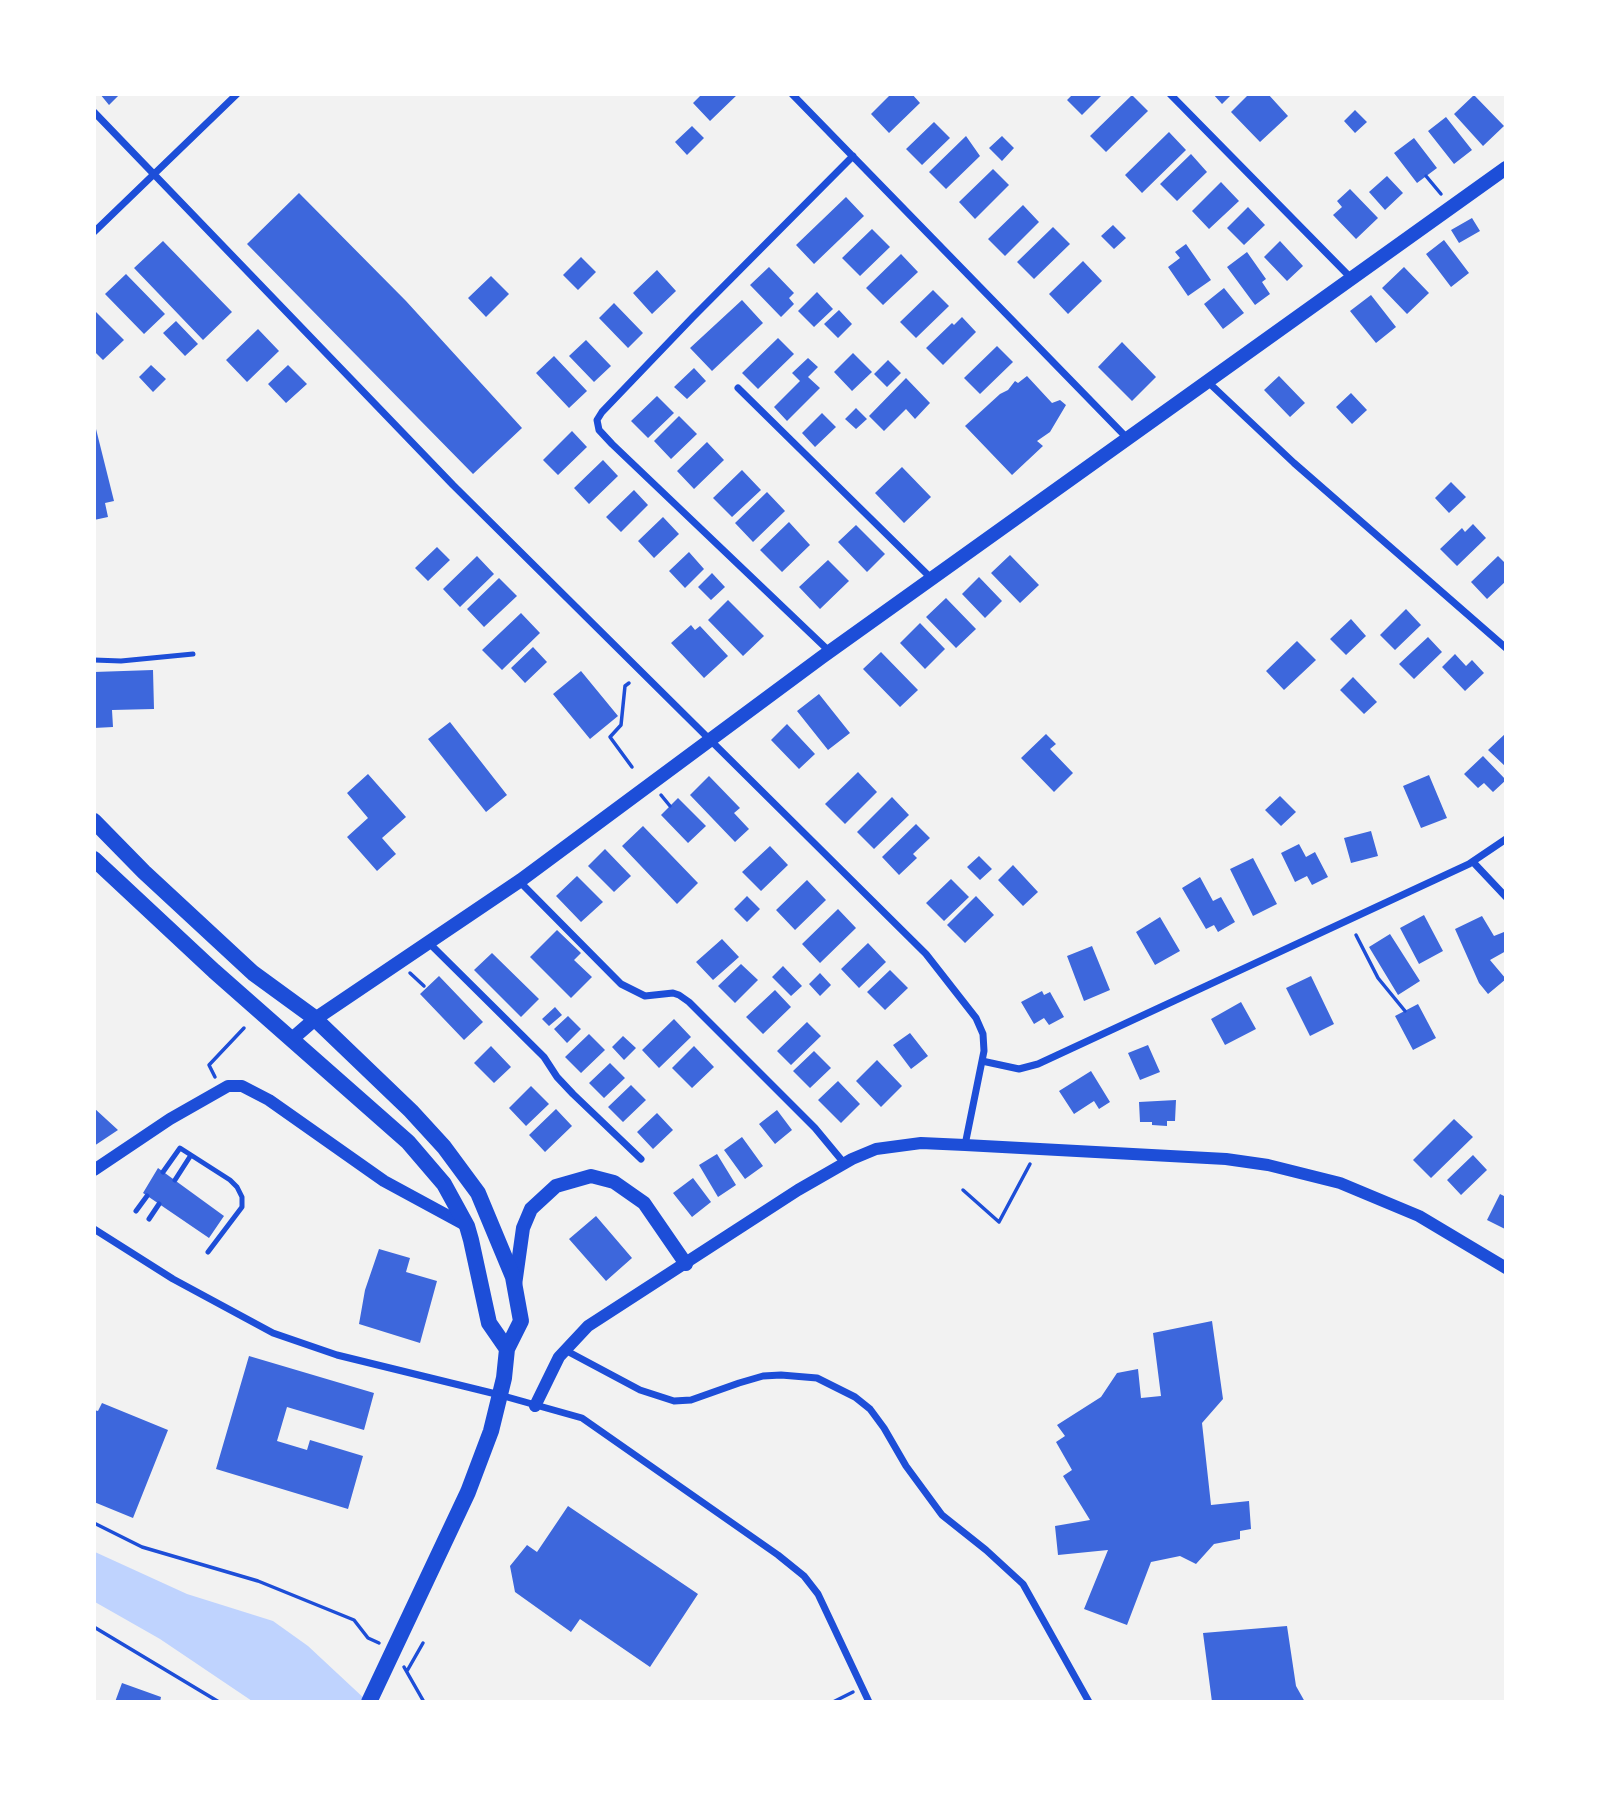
<!DOCTYPE html>
<html>
<head>
<meta charset="utf-8">
<style>
  body { margin:0 }
  #map { position:relative; width:1600px; height:1796px; overflow:hidden; background:#f2f2f2; font-family:"Nunito Sans",sans-serif }
  canvas { display:block }
  .frame { position:absolute; inset:0; border:96px solid #fff; pointer-events:none }
</style>
</head>
<body>
<div id="map">
<canvas width="1600" height="1796"></canvas>
<div class="frame"></div>
</div>
<script>
const ctx = document.querySelector('canvas').getContext('2d');
ctx.lineJoin = 'round';
function fillPath(path, color) { ctx.fillStyle = color; ctx.fill(path, 'evenodd'); }
const toPath = rows => new Path2D(rows.map(r => 'M' + r).join(''));
function strokePath(path, color, width, dash) { ctx.strokeStyle = color; ctx.lineWidth = width; ctx.lineCap = dash ? 'butt' : 'round'; ctx.setLineDash(dash || []); ctx.stroke(path); }
fillPath(toPath([
  [95,1552,187,1594,273,1621,308,1646,367,1701,252,1701,160,1639,95,1602]
]), '#bfd3fe');
fillPath(toPath([
  [100,94,120,94,109,105],
  [702,94,738,94,710,121,693,103],
  [891,94,912,94,920,103,889,133,871,114],
  [1073,94,1103,94,1082,115,1067,100],
  [1213,94,1232,94,1222,104],
  [1249,94,1268,94,1288,116,1260,142,1231,112],
  [1132,95,1148,111,1106,152,1090,136],
  [1474,95,1504,126,1483,146,1454,114],
  [1355,110,1367,122,1355,133,1344,121],
  [1446,117,1472,150,1454,164,1428,131],
  [934,122,950,138,922,165,906,149],
  [692,126,704,138,687,155,675,142],
  [1169,132,1186,150,1142,193,1125,175],
  [966,136,980,156,946,189,929,172],
  [1002,136,1014,148,1002,161,989,148],
  [1414,138,1437,168,1417,183,1394,153],
  [1191,154,1207,172,1177,201,1160,184],
  [993,169,1009,185,975,219,959,202],
  [1387,176,1403,193,1385,210,1369,192],
  [1221,182,1239,201,1209,229,1192,211],
  [1350,189,1378,218,1356,239,1333,215,1342,207,1337,201],
  [299,193,406,301,522,428,473,474,247,244],
  [846,197,864,216,814,264,796,245],
  [1023,205,1039,222,1005,256,988,239],
  [1248,207,1265,225,1244,245,1227,228],
  [1472,218,1480,231,1459,243,1451,230],
  [1113,225,1126,238,1114,249,1101,236],
  [1053,227,1070,244,1034,279,1017,262],
  [872,229,890,247,860,276,842,258],
  [1444,240,1469,273,1451,287,1426,254],
  [163,241,232,312,203,340,134,268],
  [1280,241,1303,266,1287,281,1264,257],
  [1186,244,1211,280,1188,296,1168,267,1180,258,1175,252],
  [1247,252,1266,279,1262,282,1270,294,1255,305,1227,267],
  [901,254,918,272,883,305,866,288],
  [581,257,596,272,578,290,563,275],
  [1083,261,1102,281,1068,314,1049,294],
  [769,267,794,293,789,298,794,304,781,317,750,285],
  [1404,267,1429,293,1407,314,1382,288],
  [657,270,676,291,652,314,633,293],
  [126,274,165,314,144,334,105,294],
  [491,276,509,294,486,317,468,298],
  [1224,288,1244,313,1223,329,1204,304],
  [933,290,949,306,916,338,900,322],
  [817,292,833,309,814,327,798,311],
  [1371,295,1396,327,1376,343,1350,311],
  [742,300,763,323,712,371,690,348],
  [614,303,643,333,628,348,599,318],
  [94,310,124,340,103,360,94,351],
  [839,310,852,324,838,338,824,324],
  [962,317,976,332,943,365,926,348,952,323,954,325],
  [176,321,198,344,185,356,163,333],
  [258,329,279,351,247,382,226,360],
  [778,338,794,354,758,389,742,373],
  [586,340,611,366,594,382,569,356],
  [1122,342,1156,377,1132,401,1098,367],
  [997,346,1013,362,980,394,964,378],
  [853,353,872,372,852,391,834,372],
  [554,356,587,391,569,408,536,373],
  [808,358,818,367,808,377,820,388,787,421,774,407,800,381,792,373],
  [888,360,901,373,887,387,874,374],
  [151,365,166,379,153,392,139,377],
  [288,365,307,384,286,403,268,384],
  [694,368,706,381,687,399,674,387],
  [1027,376,1052,403,1060,400,1066,405,1050,432,1037,441,1043,446,1012,475,965,426,1000,394,1008,390,1015,381,1018,383],
  [1279,376,1305,403,1290,417,1264,390],
  [906,378,930,403,915,419,906,409,884,431,869,416],
  [1351,393,1367,410,1352,424,1336,407],
  [657,396,674,413,648,438,631,421],
  [856,408,867,419,856,429,845,419],
  [822,413,836,427,815,447,802,433],
  [679,416,697,434,671,459,654,441],
  [94,421,114,501,105,503,108,517,94,520],
  [572,431,587,447,558,475,543,460],
  [707,442,724,460,694,489,677,471],
  [603,460,618,476,589,504,574,488],
  [902,467,931,497,904,523,875,493],
  [742,470,761,490,732,517,713,498],
  [1451,482,1466,497,1449,513,1435,498],
  [634,490,648,505,621,532,606,517],
  [767,492,785,511,753,542,735,523],
  [663,517,679,534,654,558,638,541],
  [789,522,810,545,782,572,760,550],
  [1473,524,1486,538,1457,566,1440,549,1462,528,1465,532],
  [856,525,885,554,867,572,838,542],
  [437,547,450,560,428,581,415,568],
  [689,552,704,569,685,588,669,571],
  [1010,555,1039,585,1020,603,991,573],
  [477,556,494,574,460,607,443,589],
  [1498,556,1506,564,1506,581,1487,599,1471,582],
  [828,560,849,581,820,609,799,587],
  [712,573,725,587,711,600,698,587],
  [979,577,1002,601,985,618,962,594],
  [499,578,517,596,484,627,467,609],
  [946,598,976,629,956,648,926,617],
  [728,600,764,636,743,656,708,620],
  [1406,609,1421,625,1395,650,1380,635],
  [521,613,540,633,502,670,482,650],
  [1351,619,1366,636,1346,655,1330,639],
  [920,623,945,649,925,669,900,643],
  [691,625,695,630,700,626,728,656,704,678,671,643],
  [1428,637,1442,652,1414,679,1399,664],
  [1297,641,1316,660,1284,690,1266,671],
  [533,647,547,662,525,683,511,668],
  [881,652,918,690,900,707,863,669],
  [1455,654,1466,666,1472,660,1484,673,1465,691,1442,667],
  [153,670,154,709,112,710,113,727,94,728,94,672],
  [581,671,618,716,590,739,553,694],
  [1353,677,1377,702,1364,714,1340,690],
  [819,694,850,733,828,750,797,711],
  [450,722,507,795,486,812,428,739],
  [787,724,815,754,799,769,771,740],
  [1506,733,1506,767,1488,750],
  [1046,734,1056,744,1050,749,1073,773,1054,792,1021,758],
  [1483,756,1506,780,1493,792,1484,783,1478,788,1464,774],
  [858,772,877,792,845,824,825,804],
  [368,774,406,817,382,838,396,854,377,871,347,837,368,818,347,793],
  [1429,775,1447,818,1421,828,1403,786],
  [709,776,740,808,734,813,749,829,735,842,690,795],
  [1280,796,1296,812,1281,826,1265,810],
  [892,797,909,815,874,849,857,832],
  [678,798,706,826,688,843,661,815],
  [916,824,930,838,913,854,917,858,899,875,882,857],
  [643,826,698,883,677,904,622,846],
  [1371,831,1378,856,1351,863,1344,838],
  [1299,844,1306,857,1315,852,1328,877,1312,885,1307,876,1295,882,1281,853],
  [770,846,788,865,761,891,742,872],
  [605,849,631,876,614,892,588,866],
  [979,856,992,869,980,880,967,867],
  [1253,858,1277,904,1253,916,1230,869],
  [1013,865,1038,892,1023,906,998,880],
  [577,876,603,902,581,922,556,896],
  [1200,877,1213,901,1221,897,1235,922,1218,932,1214,925,1206,929,1182,888],
  [951,879,969,897,944,921,926,903],
  [807,880,826,900,795,930,776,910],
  [747,896,760,909,747,922,734,909],
  [976,896,994,915,965,943,947,925],
  [838,909,856,928,820,963,802,944],
  [1424,915,1443,951,1419,964,1400,928],
  [1482,916,1494,936,1504,932,1506,935,1506,951,1490,960,1506,979,1488,994,1479,983,1455,929],
  [1160,917,1180,951,1155,965,1136,932],
  [557,930,581,953,574,960,592,977,571,998,530,957],
  [1390,934,1420,981,1398,995,1369,947],
  [722,939,739,957,713,980,696,962],
  [868,943,886,962,859,988,841,969],
  [1092,946,1110,990,1084,1001,1067,956],
  [492,953,539,999,521,1017,474,970],
  [741,964,758,980,735,1003,718,986],
  [783,966,802,986,791,996,772,977],
  [890,970,908,988,885,1010,867,992],
  [820,973,831,985,820,996,809,984],
  [439,976,483,1022,464,1040,420,994],
  [1311,976,1334,1024,1310,1036,1286,988],
  [775,990,791,1007,763,1034,746,1017],
  [1042,991,1044,995,1050,992,1064,1017,1049,1025,1044,1018,1034,1024,1021,1002],
  [1241,1002,1256,1029,1225,1045,1211,1019],
  [1418,1004,1436,1038,1413,1050,1395,1016],
  [555,1007,562,1015,549,1026,542,1019],
  [568,1016,581,1029,567,1043,554,1029],
  [674,1019,691,1037,659,1068,642,1050],
  [807,1022,821,1036,791,1065,777,1051],
  [910,1033,928,1056,911,1069,893,1045],
  [589,1034,605,1050,581,1073,565,1057],
  [623,1036,636,1048,624,1060,612,1047],
  [1148,1045,1160,1072,1140,1080,1128,1053],
  [491,1046,511,1067,494,1083,474,1063],
  [694,1046,714,1067,692,1088,672,1068],
  [814,1051,831,1068,810,1088,793,1071],
  [877,1060,902,1086,881,1107,856,1081],
  [610,1063,625,1078,604,1098,589,1083],
  [1091,1071,1110,1102,1099,1109,1094,1101,1074,1114,1059,1091],
  [838,1081,860,1104,841,1123,818,1100],
  [631,1085,646,1100,623,1122,608,1107],
  [531,1086,549,1104,526,1126,509,1108],
  [1176,1100,1175,1121,1167,1121,1167,1126,1152,1125,1152,1122,1140,1122,1139,1102],
  [94,1108,118,1130,94,1146],
  [556,1109,572,1126,545,1152,529,1135],
  [777,1110,792,1130,775,1144,759,1124],
  [657,1113,673,1130,653,1149,637,1132],
  [1454,1119,1473,1137,1431,1178,1413,1160],
  [742,1137,763,1166,745,1179,724,1150],
  [717,1154,736,1185,718,1197,699,1165],
  [1473,1155,1487,1170,1461,1195,1447,1180],
  [158,1168,224,1216,209,1238,143,1193],
  [693,1178,711,1202,692,1217,673,1193],
  [1500,1194,1506,1197,1505,1229,1487,1220],
  [596,1216,632,1258,606,1281,569,1239],
  [379,1249,410,1258,406,1272,437,1281,420,1343,359,1324,365,1290],
  [1212,1321,1223,1399,1202,1423,1211,1505,1249,1501,1251,1529,1240,1531,1240,1539,1214,1544,1196,1564,1180,1556,1151,1562,1127,1625,1084,1609,1108,1550,1058,1555,1055,1526,1090,1520,1063,1476,1072,1470,1056,1442,1065,1436,1057,1425,1101,1397,1117,1373,1138,1369,1141,1398,1161,1396,1153,1333],
  [249,1356,374,1393,364,1430,287,1407,277,1441,307,1450,310,1440,363,1456,348,1509,216,1469],
  [102,1403,168,1430,133,1518,94,1502,94,1410,98,1411],
  [568,1506,698,1594,650,1667,580,1619,571,1632,515,1592,510,1566,527,1545,537,1552],
  [1287,1626,1296,1686,1305,1702,1212,1702,1203,1633],
  [122,1683,161,1697,160,1702,115,1702]
]), '#3d67dc');
strokePath(toPath([
  [1426,176,1441,194],
  [629,683,625,686,621,725,610,737,632,767],
  [661,795,670,806],
  [1356,935,1378,978,1405,1011],
  [410,973,424,986],
  [215,1077,209,1065,244,1028],
  [963,1190,999,1222,1030,1164],
  [94,1523,142,1547,258,1581,354,1620,368,1638,379,1643],
  [94,1627,219,1702],
  [404,1667,424,1702],
  [407,1671,423,1643],
  [833,1702,853,1692]
]), '#1d4ed8', 3.5);
strokePath(toPath([
  [94,660,121,661,193,654],
  [163,1172,180,1148,230,1180,237,1187,242,1197,242,1207,208,1252],
  [175,1180,191,1155],
  [136,1211,147,1196],
  [149,1219,159,1204]
]), '#1d4ed8', 5);
strokePath(toPath([
  [792,94,1127,438],
  [1170,94,1352,279],
  [94,112,453,485,926,954,976,1018,983,1034,984,1051,965,1145],
  [94,232,237,94],
  [1208,382,1294,463,1506,648],
  [738,388,931,578],
  [829,651,612,444,599,430,597,420,602,412,693,317,853,156],
  [1473,862,1506,897],
  [519,881,621,984,645,996,673,993,679,995,689,1002,815,1128,844,1163],
  [428,942,544,1057,557,1077,573,1094,641,1159],
  [982,1061,1019,1069,1038,1064,1469,864,1506,839],
  [94,1229,173,1279,273,1333,337,1355,500,1395,582,1418,778,1555,804,1576,818,1594,869,1702],
  [565,1350,640,1390,674,1401,691,1400,739,1383,763,1376,781,1375,817,1378,855,1397,870,1409,884,1428,906,1466,942,1515,986,1550,1023,1584,1089,1702]
]), '#1d4ed8', 7);
strokePath(toPath([
  [94,1170,170,1119,228,1086,242,1086,269,1100,384,1181,467,1226],
  [535,1406,559,1357,588,1326,798,1190,852,1159,876,1149,921,1143,965,1145,1226,1159,1268,1165,1340,1183,1419,1216,1506,1268]
]), '#1d4ed8', 12);
strokePath(toPath([
  [292,1039,315,1019,521,880,822,657,1506,168],
  [515,1285,523,1228,531,1209,556,1186,591,1176,614,1182,644,1203,686,1264]
]), '#1d4ed8', 14);
strokePath(toPath([
  [94,821,144,872,253,973,312,1016,411,1111,444,1147,478,1193,513,1277,521,1321,507,1349,504,1378,491,1431,468,1492,369,1702],
  [94,859,214,971,408,1142,444,1184,467,1226,471,1240,489,1323,507,1349]
]), '#1d4ed8', 16);
</script>
</body>
</html>
